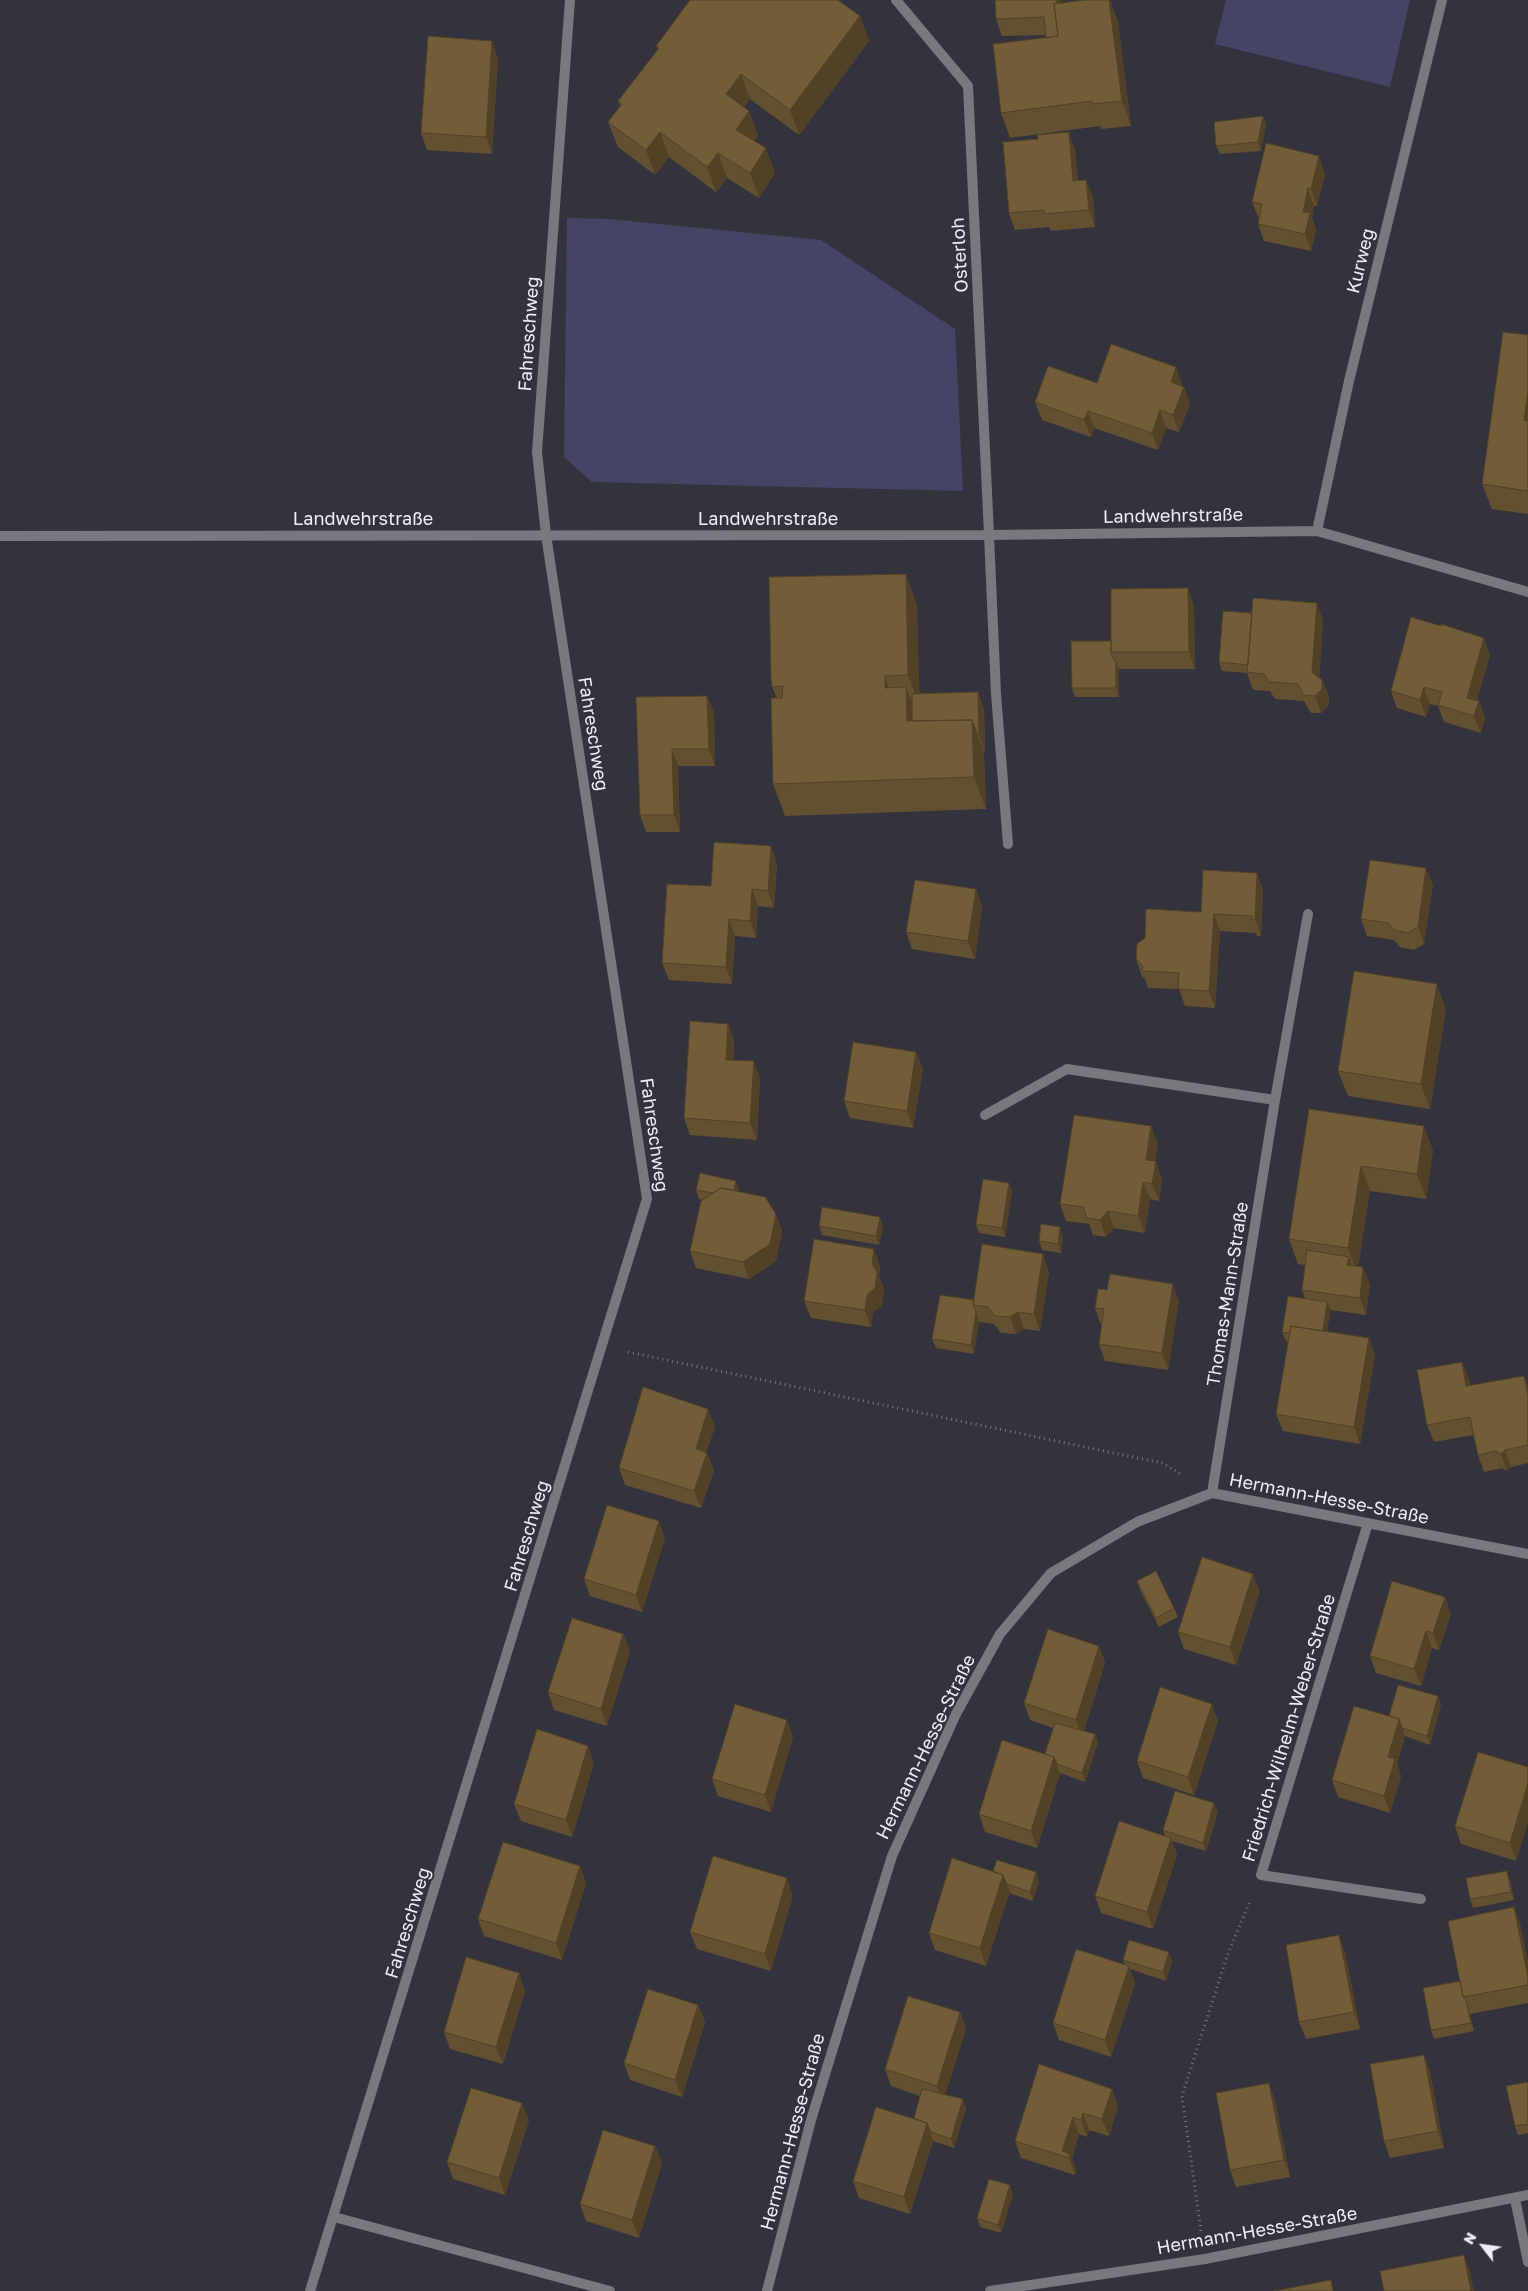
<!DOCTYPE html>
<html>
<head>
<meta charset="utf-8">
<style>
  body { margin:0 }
  #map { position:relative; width:1528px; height:2291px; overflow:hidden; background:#33333e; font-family:"Golos Text",sans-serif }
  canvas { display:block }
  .north { position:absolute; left:1458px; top:2221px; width:50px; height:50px; -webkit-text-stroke:4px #33333e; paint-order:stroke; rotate:300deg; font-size:14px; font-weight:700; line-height:20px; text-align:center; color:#edeef5 }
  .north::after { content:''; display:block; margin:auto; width:18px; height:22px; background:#edeef5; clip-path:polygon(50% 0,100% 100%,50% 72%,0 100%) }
</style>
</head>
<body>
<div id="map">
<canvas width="1528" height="2291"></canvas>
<div class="north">N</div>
</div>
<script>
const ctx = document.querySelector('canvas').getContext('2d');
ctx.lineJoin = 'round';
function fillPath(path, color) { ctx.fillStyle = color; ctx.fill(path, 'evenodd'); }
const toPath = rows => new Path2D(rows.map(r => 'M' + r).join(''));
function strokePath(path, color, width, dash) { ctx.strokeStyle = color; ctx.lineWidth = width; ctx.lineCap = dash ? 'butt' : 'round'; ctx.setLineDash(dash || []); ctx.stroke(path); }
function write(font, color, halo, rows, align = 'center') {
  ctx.font = font + ' "Golos Text",sans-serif'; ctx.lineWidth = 4; ctx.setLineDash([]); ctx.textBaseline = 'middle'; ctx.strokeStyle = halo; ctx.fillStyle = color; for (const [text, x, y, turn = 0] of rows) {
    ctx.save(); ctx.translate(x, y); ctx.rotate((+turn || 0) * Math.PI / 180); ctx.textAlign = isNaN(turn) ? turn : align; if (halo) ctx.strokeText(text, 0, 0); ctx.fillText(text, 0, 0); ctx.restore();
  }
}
fillPath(toPath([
  [1226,0,1410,0,1390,87,1215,44],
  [567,218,609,219,821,240,955,329,963,491,592,482,564,457]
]), '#454464');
strokePath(toPath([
  [628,1352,1162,1463,1182,1475],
  [1201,2231,1182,2096,1227,1956,1250,1901]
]), '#777781', 3, [1, 4]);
strokePath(toPath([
  [989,535,996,694,1008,844]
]), '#78797e', 10);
strokePath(toPath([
  [896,0,968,86,989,535],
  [1317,531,1349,381,1442,0],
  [0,536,989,535,1317,531,1528,592],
  [985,1115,1067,1069,1275,1100],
  [1212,1493,1275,1100,1308,914],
  [1368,1523,1261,1875,1421,1899],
  [1515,2199,1528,2262],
  [334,2217,610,2291],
  [310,2291,647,1199,546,535,537,452,570,0],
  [767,2291,811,2120,892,1856,956,1714,1000,1634,1051,1573,1137,1522,1212,1493,1528,1554],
  [990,2291,1205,2259,1528,2195]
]), '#78797e', 10);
fillPath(toPath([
  [1062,0,1062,3,1084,0,1110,0,1118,22,1131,126,1101,129,1100,126,1010,138,1001,113,1046,38,1046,35,1002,36,996,19],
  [860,16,869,41,799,135,750,99,744,107,749,111,758,136,754,141,775,173,759,198,727,178,716,192,669,157,655,175,618,147,608,122,620,106,618,101,658,50,656,46],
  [498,58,492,154,427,150,421,133],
  [1263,116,1266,125,1261,151,1220,154,1216,146],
  [1075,149,1078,180,1086,180,1093,197,1095,227,1051,231,1049,227,1015,230,1009,213],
  [1325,174,1317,206,1314,206,1312,218,1316,230,1311,251,1264,241,1258,224,1259,219,1252,202],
  [1528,335,1528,514,1492,509,1482,484],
  [1097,383,1182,384,1181,386,1184,387,1190,404,1179,432,1166,428,1158,450,1094,428,1091,437,1042,420,1035,402],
  [906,574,917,606,919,693,978,692,984,709,985,752,984,752,986,809,785,816,773,784,777,698,772,687],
  [1194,605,1195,669,1119,669,1119,697,1075,697,1072,688,1111,641],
  [1323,620,1319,678,1322,680,1329,697,1328,706,1321,713,1311,713,1304,701,1275,699,1270,691,1253,690,1247,673,1222,671,1219,662],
  [1490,655,1477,700,1479,701,1485,718,1481,733,1444,722,1438,706,1430,704,1426,717,1397,708,1391,691],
  [707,696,714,713,715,766,678,766,680,832,646,832,640,815,636,697],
  [777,863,774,908,758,906,756,938,735,936,732,984,669,980,662,963,711,886],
  [1257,873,1263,890,1261,936,1257,936,1256,933,1220,931,1215,1008,1185,1006,1179,989,1148,988,1145,979,1142,976,1136,959],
  [1433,885,1424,944,1414,950,1400,947,1394,940,1367,936,1361,919],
  [976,889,982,907,975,959,912,949,906,932],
  [1446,1009,1430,1109,1348,1096,1338,1071],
  [728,1024,734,1041,733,1060,760,1078,757,1140,690,1135,684,1118],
  [916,1052,923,1069,913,1128,850,1118,844,1101],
  [1309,1109,1433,1150,1426,1199,1370,1191,1358,1266,1370,1284,1366,1315,1330,1310,1327,1331,1375,1355,1360,1444,1283,1431,1276,1414,1288,1341,1286,1341,1282,1332,1305,1298,1302,1290,1305,1265,1298,1264,1289,1239],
  [1151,1126,1158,1144,1155,1161,1162,1179,1159,1201,1150,1199,1145,1233,1114,1228,1106,1237,1093,1235,1089,1224,1066,1221,1060,1204],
  [739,1189,738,1191,776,1214,782,1231,776,1261,749,1279,696,1268,690,1251,703,1200,699,1199,696,1190],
  [1012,1191,1005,1237,979,1233,976,1224],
  [819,1226,883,1226,879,1245,822,1235],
  [1063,1236,1061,1253,1042,1250,1039,1241],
  [880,1266,879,1277,884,1289,882,1306,873,1312,871,1327,811,1318,804,1301],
  [1049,1271,1040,1331,1024,1329,1016,1334,1001,1333,994,1324,979,1322,979,1321,974,1354,936,1348,932,1339,974,1300],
  [1179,1301,1168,1370,1105,1361,1099,1344,1101,1325,1095,1308],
  [1524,1376,1528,1387,1528,1463,1511,1467,1507,1471,1502,1468,1484,1472,1478,1455,1473,1435,1434,1442,1427,1425,1469,1379,1470,1386],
  [715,1426,706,1453,714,1470,701,1508,625,1485,619,1468],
  [665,1538,642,1612,590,1596,584,1579],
  [1137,1581,1174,1608,1178,1617,1159,1627,1140,1590],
  [1260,1591,1236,1665,1184,1649,1178,1632],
  [1445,1597,1451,1614,1439,1650,1432,1648,1421,1686,1376,1673,1370,1656],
  [623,1634,630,1651,607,1726,554,1710,548,1692],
  [1099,1646,1105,1663,1084,1731,1095,1734,1098,1742,1085,1782,1060,1773,1060,1774,1037,1848,985,1832,979,1814,1045,1754,1053,1728,1030,1720,1024,1703],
  [1441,1705,1430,1745,1405,1736,1397,1764,1401,1776,1390,1813,1338,1797,1332,1780,1389,1716],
  [1218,1721,1194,1795,1143,1778,1137,1761],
  [793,1737,771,1812,718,1796,712,1779],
  [594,1763,572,1837,521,1821,514,1804],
  [1528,1767,1528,1821,1516,1861,1461,1844,1455,1826],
  [1218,1812,1206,1851,1172,1841,1177,1855,1153,1929,1101,1913,1095,1896,1165,1836,1163,1830],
  [580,1866,586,1883,562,1960,484,1936,478,1919],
  [993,1871,1039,1881,1033,1901,1009,1893,986,1966,935,1950,929,1933],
  [1510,1880,1514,1900,1473,1908,1470,1899],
  [793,1895,771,1971,697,1949,690,1932],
  [1514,1907,1520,1924,1528,1962,1528,2003,1470,2014,1474,2031,1434,2039,1431,2030,1460,1981],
  [1345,1952,1360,2029,1306,2039,1299,2022],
  [1123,1960,1172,1961,1166,1981,1130,1969,1135,1983,1111,2057,1059,2040,1053,2023,1125,1965],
  [519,1973,525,1991,503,2064,450,2049,444,2032],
  [698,2005,705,2022,682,2097,630,2080,624,2063],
  [960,2012,966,2029,945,2095,963,2099,966,2108,954,2148,933,2141,910,2214,859,2198,853,2181,914,2118,920,2096,891,2086,885,2069],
  [1424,2055,1430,2072,1444,2148,1390,2158,1384,2141],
  [1528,2082,1528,2133,1518,2135,1515,2126],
  [1112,2089,1118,2106,1109,2136,1089,2130,1087,2137,1079,2134,1072,2158,1076,2171,1075,2175,1021,2158,1015,2141],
  [1275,2100,1290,2177,1236,2187,1230,2170],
  [529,2120,505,2195,453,2179,447,2162],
  [655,2146,662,2163,639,2238,586,2221,580,2204],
  [1013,2194,1001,2233,980,2227,977,2218]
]), '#635030');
fillPath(toPath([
  [1057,0,1062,0,1067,61],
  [1109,0,1110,0,1118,22,1131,126,1122,101],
  [860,16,869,41,799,135,790,110],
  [492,41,498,58,492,154,486,137],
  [741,74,750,99,735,119,726,94],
  [749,111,758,136,745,155,736,130],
  [1263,116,1266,125,1261,151,1258,142],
  [660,132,669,157,655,175,646,150],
  [1069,132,1075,149,1080,198,1073,181],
  [766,148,775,173,759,198,750,173],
  [718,153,727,178,716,192,707,167],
  [1319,156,1325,174,1317,206,1311,189],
  [1086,180,1093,197,1095,227,1089,210],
  [1308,188,1314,206,1312,218,1316,230,1311,251,1305,234,1303,212],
  [1176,367,1182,384,1177,399,1171,382],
  [1184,387,1190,404,1179,432,1173,415],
  [1528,390,1528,430,1524,420],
  [1160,410,1166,428,1158,450,1152,433],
  [1088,411,1094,428,1091,437,1084,420],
  [906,574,917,606,920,707,908,675],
  [1188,588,1194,605,1195,669,1189,652],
  [1317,603,1323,620,1319,689,1312,672],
  [1484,638,1490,655,1473,715,1467,698],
  [1116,661,1119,669,1119,697,1116,688],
  [885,676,896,708,885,688],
  [1322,680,1329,697,1328,706,1321,713,1315,696],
  [906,687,918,719,913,736,907,721],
  [1424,687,1430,704,1426,717,1420,700],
  [978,692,984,709,985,752,979,735],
  [707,696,714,713,715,766,709,749],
  [1479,701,1485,718,1481,733,1474,716],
  [972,720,984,752,986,809,974,777],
  [672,749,678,766,680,832,674,815],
  [771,846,777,863,774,908,768,891],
  [1426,868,1433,885,1424,944,1418,927],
  [1257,873,1263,890,1261,936,1255,919],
  [752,889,758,906,756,938,750,921],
  [976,889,982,907,975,959,968,941],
  [1214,914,1220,931,1215,1008,1209,991],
  [729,919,735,936,732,984,726,967],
  [1437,984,1446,1009,1430,1109,1421,1084],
  [728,1024,734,1041,732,1077,726,1060],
  [916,1052,923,1069,913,1128,907,1111],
  [754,1061,760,1078,757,1140,750,1123],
  [1151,1126,1158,1144,1153,1177,1146,1160],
  [1424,1126,1433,1150,1426,1199,1417,1174],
  [1156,1161,1162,1179,1159,1201,1152,1184],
  [1361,1166,1370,1191,1357,1273,1348,1248],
  [736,1181,739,1189,736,1206,732,1198],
  [1143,1182,1150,1199,1145,1233,1138,1216],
  [1009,1183,1012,1191,1005,1237,1002,1228],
  [1108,1211,1114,1228,1106,1237,1100,1220],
  [776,1214,782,1231,776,1261,749,1279,743,1262],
  [880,1217,883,1226,879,1245,876,1236],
  [1060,1227,1063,1236,1061,1253,1058,1244],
  [874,1249,880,1266,879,1277,884,1289,882,1306,873,1312,871,1327,865,1310],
  [1043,1254,1049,1271,1040,1331,1034,1314],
  [1349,1257,1355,1274,1347,1265],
  [1363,1267,1370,1284,1366,1315,1360,1298],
  [1173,1284,1179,1301,1168,1370,1162,1353],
  [1327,1302,1331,1310,1324,1347,1321,1338],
  [976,1312,979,1321,974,1354,971,1345],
  [1018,1312,1024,1329,1016,1334,1010,1317],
  [1369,1338,1375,1355,1360,1444,1354,1427],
  [1462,1362,1469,1379,1473,1404,1466,1386],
  [1524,1376,1528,1387,1528,1396],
  [708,1409,715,1426,702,1466,696,1449],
  [1505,1450,1511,1467,1507,1471,1501,1454],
  [707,1453,714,1470,701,1508,694,1491],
  [659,1521,665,1538,642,1612,636,1595],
  [1253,1574,1260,1591,1236,1665,1230,1647],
  [1445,1597,1451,1614,1439,1650,1433,1633],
  [1426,1631,1432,1648,1421,1686,1414,1669],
  [623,1634,630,1651,607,1726,601,1709],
  [1099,1646,1105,1663,1082,1737,1076,1720],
  [1438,1696,1441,1705,1430,1745,1427,1736],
  [1212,1704,1218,1721,1194,1795,1188,1777],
  [1399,1719,1405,1736,1397,1764,1401,1776,1390,1813,1384,1796,1388,1757],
  [787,1720,793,1737,771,1812,765,1795],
  [1095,1734,1098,1742,1085,1782,1082,1773],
  [588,1746,594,1763,572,1837,566,1820],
  [1054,1757,1060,1774,1037,1848,1031,1831],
  [1528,1783,1528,1821,1516,1861,1510,1843],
  [1214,1803,1218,1812,1206,1851,1203,1843],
  [1171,1838,1177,1855,1153,1929,1147,1912],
  [580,1866,586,1883,562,1960,556,1943],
  [1507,1871,1510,1880,1514,1900,1511,1892],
  [1036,1872,1039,1881,1033,1901,1030,1892],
  [1003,1875,1010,1892,986,1966,980,1948],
  [787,1878,793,1895,771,1971,765,1954],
  [1514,1907,1520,1924,1528,1962,1528,1977],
  [1339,1935,1345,1952,1360,2029,1354,2012],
  [1169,1952,1172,1961,1166,1981,1163,1972],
  [1129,1966,1135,1983,1111,2057,1105,2040],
  [519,1973,525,1991,503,2064,496,2047],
  [698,2005,705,2022,682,2097,675,2080],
  [960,2012,966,2029,943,2103,937,2086],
  [1469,2014,1470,2014,1474,2031,1471,2023],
  [1424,2055,1430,2072,1444,2148,1438,2131],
  [1269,2083,1275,2100,1290,2177,1284,2160],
  [1112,2089,1118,2106,1109,2136,1102,2119],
  [963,2099,966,2108,954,2148,951,2139],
  [522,2103,529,2120,505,2195,499,2178],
  [1083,2113,1089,2130,1087,2137,1081,2120],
  [1073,2117,1079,2134,1072,2158,1076,2171,1075,2175,1069,2158,1062,2151],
  [927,2123,933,2140,910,2214,904,2197],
  [655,2146,662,2163,639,2238,632,2220],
  [1010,2185,1013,2194,1001,2233,998,2225],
  [1464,2255,1470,2272,1474,2291,1471,2291]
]), '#504127');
const building = toPath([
  [690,0,838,0,860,16,790,110,741,74,726,94,749,111,736,130,766,148,750,173,718,153,707,167,660,132,646,150,608,122,622,104,618,101,659,48,656,46,690,0],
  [995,0,1057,0,1057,3,1054,4,1058,36,1046,38,1044,17,996,19,995,0],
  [1084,0,1109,0,1122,101,1092,104,1092,101,1001,113,993,44,1058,36,1054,4,1084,0],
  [428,36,492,41,486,137,421,133,428,36],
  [1263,116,1258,142,1216,146,1214,122,1263,116],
  [1069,132,1073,181,1086,180,1089,210,1044,214,1044,210,1009,213,1003,142,1038,139,1037,135,1069,132],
  [1266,143,1319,156,1311,189,1308,188,1303,212,1310,213,1305,234,1258,224,1262,204,1252,202,1266,143],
  [1503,332,1528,335,1528,390,1524,420,1528,421,1528,491,1482,484,1503,332],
  [1111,344,1176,367,1171,382,1184,387,1173,415,1160,410,1152,433,1088,411,1084,420,1035,402,1048,366,1097,383,1111,344],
  [906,574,908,675,885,676,885,688,906,687,907,721,972,720,974,777,773,784,771,698,782,698,783,686,772,687,771,679,769,577,906,574],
  [1188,588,1189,652,1111,652,1111,589,1188,588],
  [1253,598,1317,603,1312,672,1322,680,1322,689,1315,696,1304,695,1298,684,1269,682,1264,674,1247,672,1253,598],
  [1223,611,1252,613,1248,665,1219,662,1223,611],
  [1411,617,1441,626,1441,624,1484,638,1467,698,1479,701,1474,716,1438,705,1442,692,1424,687,1420,700,1391,691,1411,617],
  [1071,641,1111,641,1111,652,1114,661,1116,661,1116,688,1072,688,1071,641],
  [978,692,979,735,978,735,972,720,912,721,912,694,978,692],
  [707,696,709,749,672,749,674,815,640,815,636,697,707,696],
  [714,842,771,846,768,891,752,889,750,921,729,919,726,967,662,963,667,884,711,886,714,842],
  [1370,860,1426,868,1418,927,1408,933,1394,930,1388,923,1361,919,1370,860],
  [1203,870,1257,873,1255,919,1251,919,1252,916,1214,914,1209,991,1178,989,1179,973,1142,971,1143,966,1136,959,1137,944,1145,938,1146,909,1201,912,1203,870],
  [915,880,976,889,968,941,906,932,915,880],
  [1354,971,1437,984,1421,1084,1338,1071,1354,971],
  [690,1021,728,1024,726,1060,754,1061,750,1123,684,1118,690,1021],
  [853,1042,916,1052,907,1111,844,1101,853,1042],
  [1309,1109,1424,1126,1417,1174,1361,1166,1348,1248,1289,1239,1309,1109],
  [1074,1115,1151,1126,1146,1160,1156,1161,1152,1184,1143,1182,1138,1216,1108,1211,1100,1220,1087,1218,1083,1207,1060,1204,1074,1115],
  [700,1173,736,1181,734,1190,721,1188,713,1193,696,1190,700,1173],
  [983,1179,1009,1183,1002,1228,976,1224,983,1179],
  [721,1188,765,1197,776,1214,770,1244,743,1262,690,1251,701,1201,721,1188],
  [822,1207,880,1217,876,1236,819,1226,822,1207],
  [1041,1224,1060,1227,1058,1244,1039,1241,1041,1224],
  [814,1239,874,1249,872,1264,877,1272,875,1288,867,1295,865,1310,804,1301,814,1239],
  [982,1244,1043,1254,1034,1314,1018,1312,1010,1317,995,1316,988,1307,973,1305,982,1244],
  [1307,1250,1349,1257,1347,1265,1363,1267,1360,1298,1302,1290,1307,1250],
  [1110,1274,1173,1284,1162,1353,1099,1344,1104,1309,1095,1308,1098,1289,1107,1290,1110,1274],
  [940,1295,974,1300,973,1305,976,1312,971,1345,932,1339,940,1295],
  [1288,1296,1327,1302,1323,1331,1291,1326,1289,1333,1282,1332,1288,1296],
  [1291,1326,1369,1338,1354,1427,1276,1414,1291,1326],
  [1462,1362,1466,1386,1524,1376,1528,1396,1528,1445,1505,1450,1501,1454,1496,1451,1478,1455,1470,1417,1427,1425,1417,1370,1462,1362],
  [643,1387,708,1409,696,1449,707,1453,694,1491,619,1468,643,1387],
  [607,1505,659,1521,636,1595,584,1579,607,1505],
  [1202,1557,1253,1574,1230,1647,1178,1632,1202,1557],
  [1156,1571,1174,1608,1156,1618,1137,1581,1156,1571],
  [1392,1581,1445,1597,1433,1633,1426,1631,1414,1669,1370,1656,1392,1581],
  [572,1618,623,1634,601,1709,548,1692,572,1618],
  [1048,1629,1099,1646,1076,1720,1024,1703,1048,1629],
  [1398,1685,1438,1696,1427,1736,1402,1728,1399,1719,1389,1716,1398,1685],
  [1160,1687,1212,1704,1188,1777,1137,1761,1160,1687],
  [735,1704,787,1720,765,1795,712,1779,735,1704],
  [1354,1706,1399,1719,1388,1757,1395,1759,1384,1796,1332,1780,1354,1706],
  [1055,1723,1095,1734,1082,1773,1057,1764,1054,1757,1045,1754,1055,1723],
  [537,1729,588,1746,566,1820,514,1804,537,1729],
  [1002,1740,1054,1757,1031,1831,979,1814,1002,1740],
  [1478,1752,1528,1767,1528,1783,1510,1843,1455,1826,1478,1752],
  [1175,1791,1214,1803,1203,1843,1163,1830,1175,1791],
  [1119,1821,1171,1838,1147,1912,1095,1896,1119,1821],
  [503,1842,580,1866,556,1943,478,1919,503,1842],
  [713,1856,787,1878,765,1954,690,1932,713,1856],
  [952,1858,1003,1875,980,1948,929,1933,952,1858],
  [997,1860,1036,1872,1030,1892,1007,1884,1003,1875,993,1871,997,1860],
  [1507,1871,1511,1892,1470,1899,1466,1878,1507,1871],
  [1514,1907,1528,1977,1528,1985,1463,1997,1448,1921,1514,1907],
  [1339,1935,1354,2012,1299,2022,1286,1945,1339,1935],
  [1129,1940,1169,1952,1163,1972,1123,1960,1129,1940],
  [1076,1949,1129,1966,1105,2040,1053,2023,1076,1949],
  [466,1957,519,1973,496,2047,444,2032,466,1957],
  [1460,1981,1463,1997,1465,1997,1471,2023,1431,2030,1423,1988,1460,1981],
  [648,1989,698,2005,675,2080,624,2063,648,1989],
  [908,1996,960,2012,937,2086,885,2069,908,1996],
  [1424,2055,1438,2131,1384,2141,1370,2064,1424,2055],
  [1039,2064,1112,2089,1102,2119,1083,2113,1081,2120,1073,2117,1062,2151,1070,2154,1069,2158,1015,2141,1039,2064],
  [1528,2082,1528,2124,1515,2126,1506,2086,1528,2082],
  [1269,2083,1284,2160,1230,2170,1216,2093,1269,2083],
  [471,2088,522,2103,499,2178,447,2162,471,2088],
  [922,2089,963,2099,951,2139,931,2132,927,2123,914,2118,922,2089],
  [876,2107,927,2123,904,2197,853,2181,876,2107],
  [603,2130,655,2146,632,2220,580,2204,603,2130],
  [989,2179,1010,2185,998,2225,977,2218,989,2179],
  [1464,2255,1471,2291,1384,2291,1380,2271,1464,2255],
  [1331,2280,1333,2291,1274,2291,1331,2280]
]);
fillPath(building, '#735d38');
strokePath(building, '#504127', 1);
write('18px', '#edeef5', '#33333e', [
  ["Osterloh",960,255,-93],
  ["Kurweg",1361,261,-76],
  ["Fahreschweg",529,334,-86],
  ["Landwehrstraße",1173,516,-1],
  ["Landwehrstraße",363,519],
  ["Landwehrstraße",768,519],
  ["Fahreschweg",593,734,81],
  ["Fahreschweg",654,1135,82],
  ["Thomas-Mann-Straße",1228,1294,-81],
  ["Hermann-Hesse-Straße",1329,1499,11],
  ["Fahreschweg",527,1536,-73],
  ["Friedrich-Wilhelm-Weber-Straße",1289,1728,-73],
  ["Hermann-Hesse-Straße",926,1747,-64],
  ["Fahreschweg",408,1923,-73],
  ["Hermann-Hesse-Straße",793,2132,-75],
  ["Hermann-Hesse-Straße",1257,2231,-10]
]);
</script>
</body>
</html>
